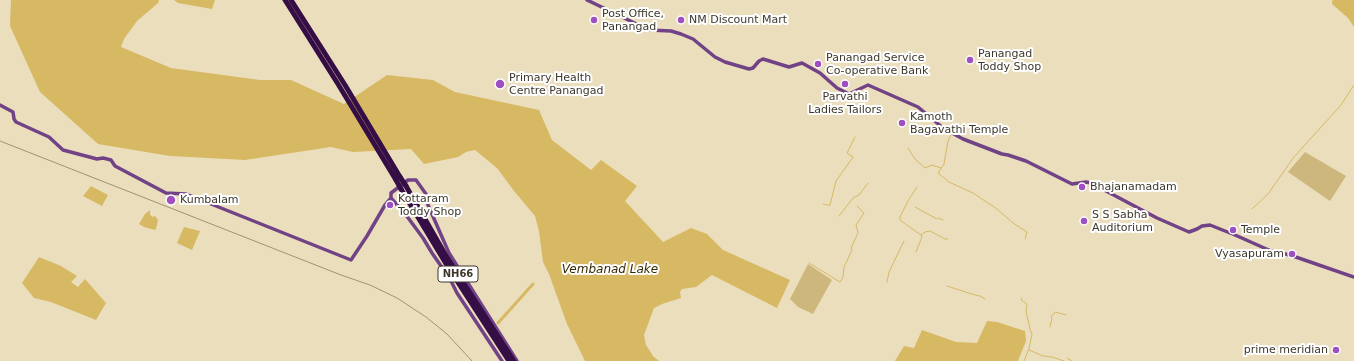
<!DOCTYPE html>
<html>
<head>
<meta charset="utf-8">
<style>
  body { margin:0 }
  canvas { display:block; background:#eadebd }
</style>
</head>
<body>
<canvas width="1354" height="361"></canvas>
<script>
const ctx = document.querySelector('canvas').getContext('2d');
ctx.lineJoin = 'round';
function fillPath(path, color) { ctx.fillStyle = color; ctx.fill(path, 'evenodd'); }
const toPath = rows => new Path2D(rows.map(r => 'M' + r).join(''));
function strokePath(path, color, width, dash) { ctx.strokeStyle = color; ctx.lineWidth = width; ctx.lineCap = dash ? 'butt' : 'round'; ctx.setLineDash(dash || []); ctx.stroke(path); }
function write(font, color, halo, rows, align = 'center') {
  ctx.font = font + ' "DejaVu Sans",sans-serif'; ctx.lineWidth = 4; ctx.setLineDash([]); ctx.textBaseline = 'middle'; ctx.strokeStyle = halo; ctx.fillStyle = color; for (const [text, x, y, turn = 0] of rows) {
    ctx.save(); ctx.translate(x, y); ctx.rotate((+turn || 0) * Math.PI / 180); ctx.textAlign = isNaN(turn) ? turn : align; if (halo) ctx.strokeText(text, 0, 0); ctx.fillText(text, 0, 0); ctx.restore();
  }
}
fillPath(toPath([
  [1305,152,1346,176,1330,201,1288,172],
  [808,264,832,280,813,314,798,307,790,299]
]), '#cdb77c');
fillPath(toPath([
  [11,0,159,0,158,3,137,21,124,39,121,47,171,68,260,80,291,80,344,104,387,75,433,80,455,92,539,110,552,140,591,170,601,160,637,186,625,201,663,242,691,228,707,234,723,250,790,280,777,308,712,275,696,287,682,289,680,292,681,298,662,304,654,308,644,335,646,345,653,356,659,361,585,361,567,324,549,274,543,262,539,231,535,216,514,191,497,168,475,150,466,152,458,157,424,164,411,149,353,152,331,147,245,160,170,156,98,144,40,92,10,26],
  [174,0,215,0,212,9,178,3],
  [1333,0,1354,0,1354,27,1348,18,1332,4,1332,1],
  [91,186,108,195,102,206,83,196],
  [150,210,150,214,152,217,155,216,158,220,156,229,155,230,144,227,139,224,145,214],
  [184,227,200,231,192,250,177,243],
  [39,257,61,266,77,276,71,282,78,287,85,279,106,303,96,320,51,302,34,298,22,283],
  [987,321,997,322,1025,331,1026,341,1018,361,895,361,904,346,914,348,922,330,956,342,977,343]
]), '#d7b963');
strokePath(toPath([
  [951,135,948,141,944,164,938,173,949,182,973,193,997,209,1013,223,1027,232,1025,239],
  [908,148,915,159,925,168,932,165,941,168],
  [917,187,908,201,900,217,900,220,921,235,925,232,930,231,945,239,948,239],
  [823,204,827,205,830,205,836,181,853,157,847,153,855,137],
  [915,207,937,219],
  [1252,209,1270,192,1270,191,1294,157,1341,105,1354,85],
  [839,216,853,198,859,195,868,183],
  [938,218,943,220],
  [916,252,922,237,921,235],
  [809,263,840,282,843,277,844,267,852,250,851,248,858,233,856,225,864,213,857,206],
  [887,282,889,272,904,241],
  [947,286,975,295,980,296,985,299],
  [1022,298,1021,300,1027,304,1026,311,1030,329,1032,334,1029,349,1024,361],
  [1050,327,1052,318,1051,317,1055,312,1066,315],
  [1029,350,1043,356,1052,357,1064,361],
  [1067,358,1072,361]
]), '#d7b963', 1);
strokePath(toPath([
  [498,323,533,284]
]), '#d7b963', 3);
strokePath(toPath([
  [587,0,649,30,671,31,681,34,693,39,715,57,725,62,749,69,753,68,759,61,763,59,789,67,802,63,820,73,837,88,849,94,868,85,918,107,943,128,963,139,1002,154,1008,155,1026,161,1072,184,1086,182,1091,183,1157,218,1189,232,1197,229,1202,226,1210,225,1235,235,1271,251,1290,255,1354,277],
  [0,105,13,112,14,119,16,122,49,137,63,150,97,159,103,158,111,160,115,166,166,193,186,194,351,260,367,236,385,205,391,198],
  [502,361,457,293,450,279,432,253,423,238,406,215,391,198,391,193,408,180,416,180,426,194,428,205,449,253,517,361]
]), '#714386', 3.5);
strokePath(toPath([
  [285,0,338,84,396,180],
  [291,0,345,85,400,177],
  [406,186,445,254,514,361],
  [401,189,448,267,509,361]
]), '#360e46', 5);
strokePath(toPath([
  [0,141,341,275,370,285,397,298,426,317,447,334,472,361]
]), '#9b937b', 1);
strokePath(toPath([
  [400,177,406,186],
  [396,180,401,189]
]), '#360e46', 5);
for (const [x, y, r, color] of [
  [594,20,4,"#9e4fc0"],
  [681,20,4,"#9e4fc0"],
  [970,60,4,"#9e4fc0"],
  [818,64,4,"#9e4fc0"],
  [500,84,5,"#9e4fc0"],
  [845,84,4,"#9e4fc0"],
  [902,123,4,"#9e4fc0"],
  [1082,187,4,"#9e4fc0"],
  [171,200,5,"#9e4fc0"],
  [390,205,4,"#9e4fc0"],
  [1084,221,4,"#9e4fc0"],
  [1233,230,4,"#9e4fc0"],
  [1292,254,4,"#9e4fc0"],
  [1336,350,4,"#9e4fc0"]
]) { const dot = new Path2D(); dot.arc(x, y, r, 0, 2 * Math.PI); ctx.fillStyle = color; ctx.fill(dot); strokePath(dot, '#fff', 1.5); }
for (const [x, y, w] of [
  [458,274,40]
]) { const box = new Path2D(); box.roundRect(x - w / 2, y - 8, w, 16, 3); ctx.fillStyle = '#fff'; ctx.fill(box); strokePath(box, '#3d382b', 1); }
write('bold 10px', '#3d382b', null, [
  ["NH66",458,274]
]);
write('11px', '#3d382b', '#fff', [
  ["Post Office,",602,14],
  ["Panangad",602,27],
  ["NM Discount Mart",689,20],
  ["Panangad",978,54],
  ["Toddy Shop",978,67],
  ["Panangad Service",826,58],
  ["Co-operative Bank",826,71],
  ["Primary Health",509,78],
  ["Centre Panangad",509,91],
  ["Parvathi",845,97,"center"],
  ["Ladies Tailors",845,110,"center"],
  ["Kamoth",910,117],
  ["Bagavathi Temple",910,130],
  ["Bhajanamadam",1090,187],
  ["Kottaram",398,199],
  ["Toddy Shop",398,212],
  ["Kumbalam",180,200],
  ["S S Sabha",1092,215],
  ["Auditorium",1092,228],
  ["Temple",1241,230],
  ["Vyasapuram",1284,254,"right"],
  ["prime meridian",1328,350,"right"]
], 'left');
write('italic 12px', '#352902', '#fff', [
  ["Vembanad Lake",610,270]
]);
</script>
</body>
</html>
